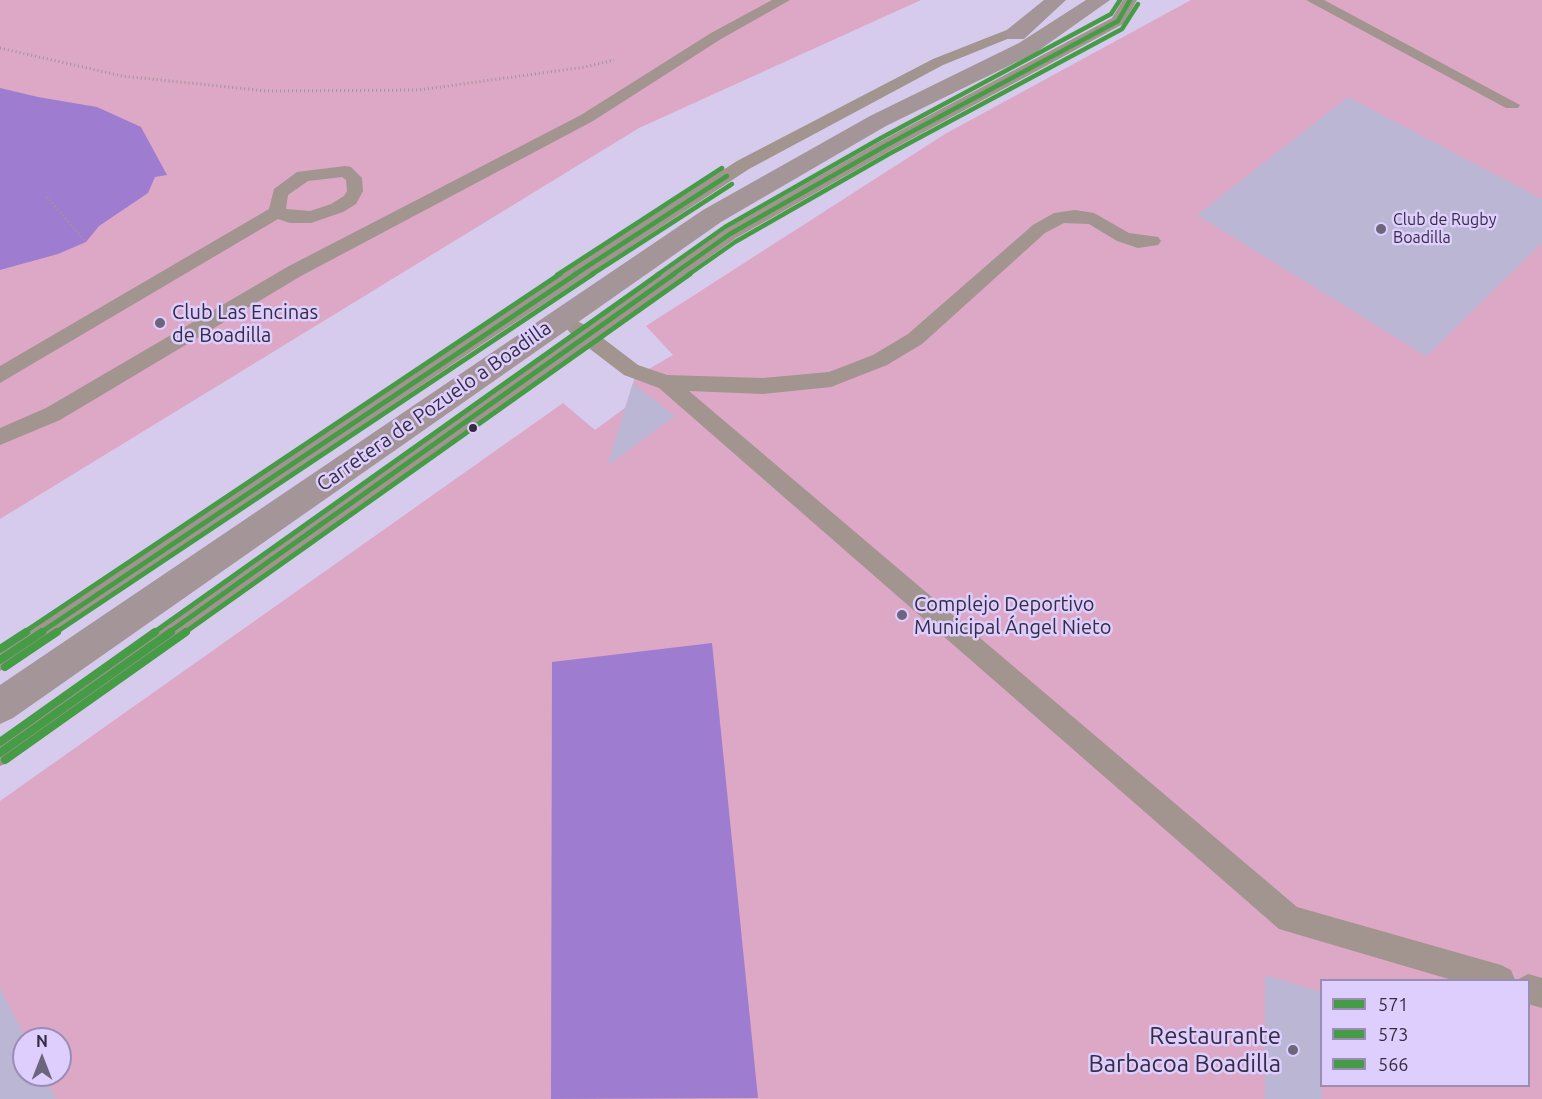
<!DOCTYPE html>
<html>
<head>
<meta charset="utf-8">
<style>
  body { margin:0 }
  #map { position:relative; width:1542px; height:1099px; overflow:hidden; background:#d6cbec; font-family:Ubuntu,sans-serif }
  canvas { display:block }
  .legend { position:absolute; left:1320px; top:979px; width:210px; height:108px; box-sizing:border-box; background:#ddcefd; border:2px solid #998db3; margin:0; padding:8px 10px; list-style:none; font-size:18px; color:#342c43 }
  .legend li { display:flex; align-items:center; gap:12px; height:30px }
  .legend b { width:30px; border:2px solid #998db3 }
  .north { position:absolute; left:12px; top:1027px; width:60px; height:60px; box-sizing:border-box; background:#ddcefd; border:2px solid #998db3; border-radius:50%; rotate:0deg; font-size:16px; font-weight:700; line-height:24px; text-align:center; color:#342c43 }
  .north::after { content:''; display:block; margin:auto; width:21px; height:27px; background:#6d647e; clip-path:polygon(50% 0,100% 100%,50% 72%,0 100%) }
</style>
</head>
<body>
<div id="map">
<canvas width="1542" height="1099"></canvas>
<ul class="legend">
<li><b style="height:8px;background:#469b46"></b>571</li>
<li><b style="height:8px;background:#469b46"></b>573</li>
<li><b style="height:8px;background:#469b46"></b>566</li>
</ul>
<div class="north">N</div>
</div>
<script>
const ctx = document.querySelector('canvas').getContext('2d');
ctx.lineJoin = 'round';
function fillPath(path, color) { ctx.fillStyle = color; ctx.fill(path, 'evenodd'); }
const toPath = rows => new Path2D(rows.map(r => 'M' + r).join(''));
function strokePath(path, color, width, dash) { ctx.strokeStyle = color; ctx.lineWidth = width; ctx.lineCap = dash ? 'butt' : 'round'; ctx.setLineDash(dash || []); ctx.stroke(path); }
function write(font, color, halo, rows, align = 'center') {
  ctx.font = font + ' Ubuntu,sans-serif'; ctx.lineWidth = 5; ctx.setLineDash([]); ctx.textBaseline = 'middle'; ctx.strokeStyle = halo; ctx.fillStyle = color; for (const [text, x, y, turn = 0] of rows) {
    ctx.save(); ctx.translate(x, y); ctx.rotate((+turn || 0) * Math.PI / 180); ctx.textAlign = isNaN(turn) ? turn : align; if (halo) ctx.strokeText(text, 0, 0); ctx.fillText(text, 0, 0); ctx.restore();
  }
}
fillPath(toPath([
  [0,0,921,0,639,128,0,519],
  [1191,0,1542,0,1542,1099,0,1099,0,801,563,403,595,430,625,408,635,377,673,355,646,326,945,134],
  [1322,980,1528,980,1528,1086,1322,1086],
  [24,1039,60,1039,60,1075,24,1075]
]), '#dda7c6');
fillPath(toPath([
  [0,88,38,97,97,107,141,127,167,175,155,177,148,193,99,226,86,242,58,254,0,270],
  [712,643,758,1098,551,1099,552,662]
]), '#9e7dd0');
fillPath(toPath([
  [1348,97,1542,199,1542,243,1426,356,1197,215],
  [633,383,675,416,607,466],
  [1265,975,1322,992,1322,1099,1265,1099],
  [0,988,26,1039,24,1075,44,1075,56,1099,0,1099]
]), '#bab6d4');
strokePath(toPath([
  [0,48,122,76,267,91,419,90,585,67,614,60],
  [47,197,86,242]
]), '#a09599', 3, [1, 3]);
fillPath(toPath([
  [772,0,790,0,721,39,593,121,301,276,60,420,0,445,0,428,46,408,289,266,581,115,711,33,772,0],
  [1123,0,1137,0,1123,24,891,150,736,238,600,336,638,365,667,375,763,378,829,372,873,355,908,334,1033,225,1054,213,1075,210,1094,213,1129,233,1158,237,1161,241,1158,245,1138,248,1117,241,1089,224,1064,223,1045,233,922,344,887,365,831,387,763,394,689,391,1297,907,1501,965,1511,970,1515,980,1452,980,1279,929,659,388,624,375,586,346,9,762,0,766,0,738,573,336,565,327,568,322,575,320,587,326,724,230,879,142,1112,18,1123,0],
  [1306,0,1324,0,1520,105,1518,108,1506,108,1306,0],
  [1027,22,1032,23,1034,26,1032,29,943,65,749,169,481,345,0,671,0,646,467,335,737,161,933,59,1027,22],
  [345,166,351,167,362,178,363,191,356,204,343,212,311,223,290,223,278,219,0,383,0,366,269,209,274,189,297,172,345,166],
  [342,177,346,180,347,191,344,196,331,204,310,211,286,209,288,195,308,181,342,177],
  [1528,974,1542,978,1542,1008,1528,1004,1528,980,1517,980,1528,974]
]), '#a2948e');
fillPath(toPath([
  [1044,0,1066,0,1024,39,1008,39,1005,34,1008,29,1044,0],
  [1086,0,1110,0,1035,53,886,126,721,222,13,718,0,724,0,685,703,210,870,116,1019,43,1086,0]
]), '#a49598');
strokePath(toPath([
  [574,275,727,176],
  [672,275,730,234,885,146,1118,21,1130,0]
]), '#469b46', 4.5);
strokePath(toPath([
  [40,633,576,274],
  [168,633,674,274]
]), '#469b46', 5);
strokePath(toPath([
  [0,660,42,632],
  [0,753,171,632]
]), '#469b46', 8);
strokePath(toPath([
  [591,275,732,184],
  [688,275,735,242,889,154,1122,29,1138,4]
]), '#469b46', 4.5);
strokePath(toPath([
  [55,633,593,274],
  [184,633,690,274]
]), '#469b46', 5);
strokePath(toPath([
  [5,667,57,632],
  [5,760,186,632]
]), '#469b46', 8);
strokePath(toPath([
  [557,275,722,168],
  [657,275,725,227,881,138,1111,14,1120,0]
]), '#469b46', 4.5);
strokePath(toPath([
  [23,633,560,274],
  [153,633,659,274]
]), '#469b46', 5);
strokePath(toPath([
  [0,649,26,632],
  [0,742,155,632]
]), '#469b46', 8);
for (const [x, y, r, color] of [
  [1381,229,6,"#6d647e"],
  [160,323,6,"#6d647e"],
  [473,428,5,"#342c43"],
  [902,615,6,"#6d647e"],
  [1293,1050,6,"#6d647e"]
]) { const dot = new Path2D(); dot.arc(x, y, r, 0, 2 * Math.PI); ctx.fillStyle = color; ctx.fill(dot); strokePath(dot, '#ddcefd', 2); }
write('16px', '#342c43', '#ddcefd', [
  ["Club de Rugby",1393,220],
  ["Boadilla",1393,238]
], 'left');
write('20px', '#342c43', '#ddcefd', [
  ["Club Las Encinas",172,312],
  ["de Boadilla",172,335],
  ["Complejo Deportivo",914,604],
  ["Municipal Ángel Nieto",914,627]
], 'left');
write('20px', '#342c43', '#ddcefd', [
  ["Carretera de Pozuelo a Boadilla",434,406,-35]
]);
write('24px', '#342c43', '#ddcefd', [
  ["Restaurante",1281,1036],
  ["Barbacoa Boadilla",1281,1064]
], 'right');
</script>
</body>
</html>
